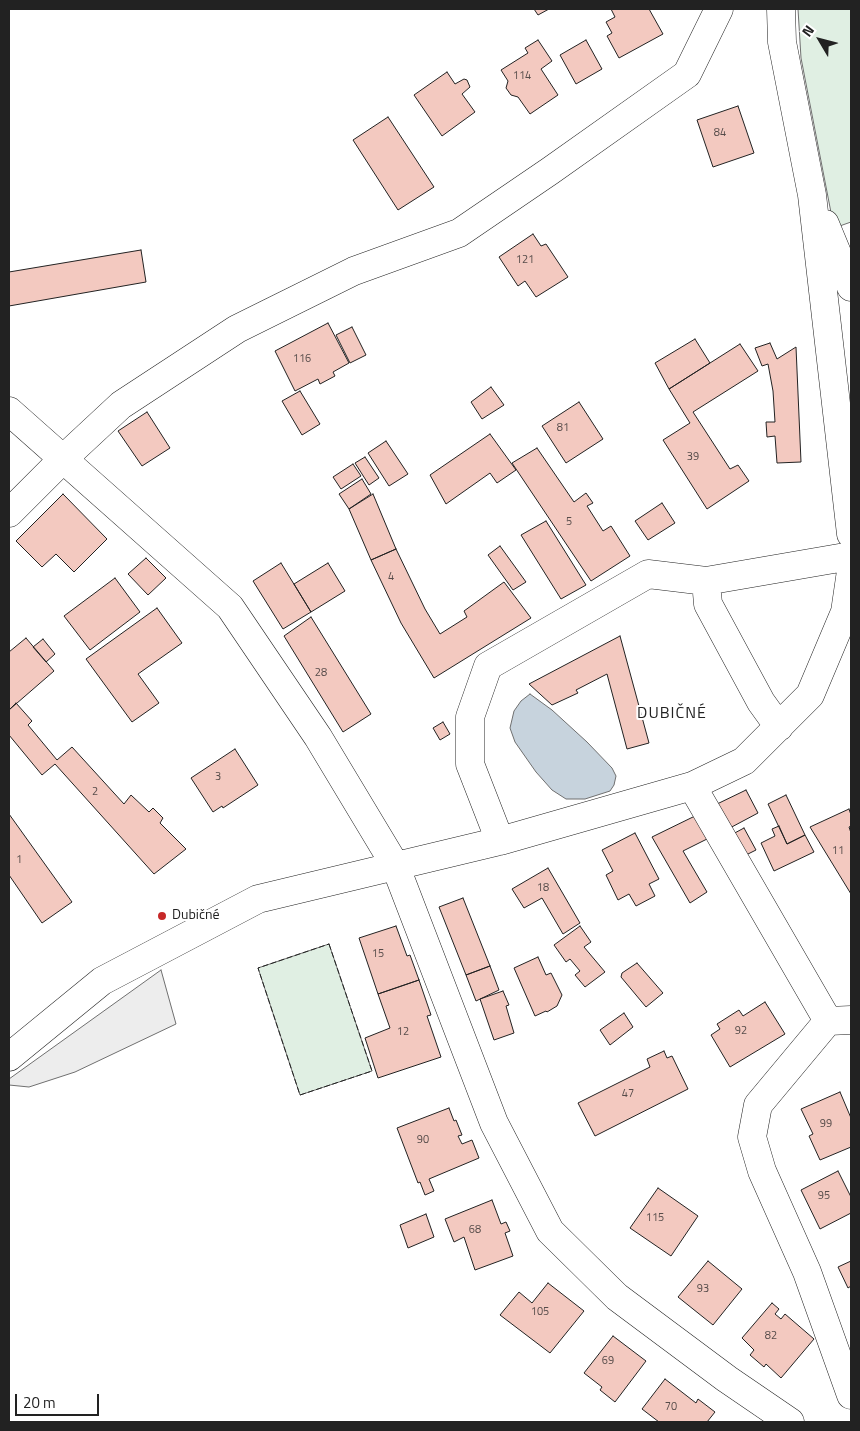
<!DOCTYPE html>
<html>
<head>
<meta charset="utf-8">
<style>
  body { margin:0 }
  #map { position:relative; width:860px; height:1431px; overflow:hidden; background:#fff; font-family:"Titillium Web",sans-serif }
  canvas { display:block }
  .frame { position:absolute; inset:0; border:10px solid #222; pointer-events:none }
  .north { position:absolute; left:795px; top:15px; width:50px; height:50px; -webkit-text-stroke:4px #fff; paint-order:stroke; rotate:307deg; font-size:14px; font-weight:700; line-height:20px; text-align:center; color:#222 }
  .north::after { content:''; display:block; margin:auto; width:18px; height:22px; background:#222; clip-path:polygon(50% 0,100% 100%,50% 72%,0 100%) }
  .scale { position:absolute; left:15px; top:1394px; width:84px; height:22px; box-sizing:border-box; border:2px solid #222; border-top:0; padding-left:6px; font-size:15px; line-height:18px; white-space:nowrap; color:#222; -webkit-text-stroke:4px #fff; paint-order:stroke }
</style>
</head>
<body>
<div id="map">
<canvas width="860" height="1431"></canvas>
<div class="frame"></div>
<div class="north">N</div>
<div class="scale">20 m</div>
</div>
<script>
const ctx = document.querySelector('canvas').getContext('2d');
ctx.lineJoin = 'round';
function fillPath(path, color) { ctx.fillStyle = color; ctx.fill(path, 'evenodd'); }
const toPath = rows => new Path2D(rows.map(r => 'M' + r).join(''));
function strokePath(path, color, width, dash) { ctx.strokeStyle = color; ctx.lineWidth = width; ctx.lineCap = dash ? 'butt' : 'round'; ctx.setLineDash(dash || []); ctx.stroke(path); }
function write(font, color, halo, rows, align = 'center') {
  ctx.font = font + ' "Titillium Web",sans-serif'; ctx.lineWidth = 4; ctx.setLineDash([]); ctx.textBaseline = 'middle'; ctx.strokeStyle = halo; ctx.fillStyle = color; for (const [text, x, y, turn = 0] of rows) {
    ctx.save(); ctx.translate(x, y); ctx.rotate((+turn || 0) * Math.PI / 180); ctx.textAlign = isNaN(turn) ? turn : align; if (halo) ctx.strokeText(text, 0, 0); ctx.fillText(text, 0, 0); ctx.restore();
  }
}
const green = toPath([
  [798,9,851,9,851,222,834,228,801,58,798,9],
  [329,944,372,1071,300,1095,258,968,329,944]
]);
fillPath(green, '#e0efe3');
strokePath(green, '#6f6f6f', 1);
const parking = toPath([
  [161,970,176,1024,75,1072,29,1087,9,1085,9,1079,161,970]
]);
fillPath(parking, '#ededed');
strokePath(parking, '#6f6f6f', 1);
const water = toPath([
  [530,694,552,710,587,742,612,768,616,776,614,785,610,791,585,799,566,799,552,790,536,772,515,742,510,728,514,711,521,701,530,694]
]);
fillPath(water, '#c7d3dd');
strokePath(water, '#6f6f6f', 1);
const building = toPath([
  [534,9,549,9,538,15,534,9],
  [611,9,649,9,663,34,619,58,607,36,612,33,606,22,615,17,611,9],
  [538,40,552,61,541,69,558,95,530,114,518,97,511,95,506,88,508,81,501,70,528,53,525,48,538,40],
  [586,40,602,69,576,84,560,55,586,40],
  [447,72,455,84,464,79,467,80,470,87,462,94,475,112,442,136,414,95,447,72],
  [738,106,754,153,713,167,697,120,738,106],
  [388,117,434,187,398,210,353,140,388,117],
  [533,234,541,246,546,244,568,277,536,297,525,281,518,286,499,257,533,234],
  [141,250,146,282,9,306,9,272,141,250],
  [328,323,349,363,333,372,335,376,320,384,318,379,295,391,275,351,328,323],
  [352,327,366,355,350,363,336,335,352,327],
  [695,339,710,363,669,389,655,363,695,339],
  [770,343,777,359,796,347,801,462,777,463,775,436,767,437,766,422,775,422,773,391,768,364,762,366,755,348,770,343],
  [740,344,758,371,693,412,730,469,738,465,749,481,707,509,663,440,690,423,669,389,740,344],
  [491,387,504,405,482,419,471,402,491,387],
  [300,391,320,424,302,435,282,401,300,391],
  [579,402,603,439,566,463,542,426,579,402],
  [147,412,170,448,142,466,118,431,147,412],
  [490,434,516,470,497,483,490,473,446,504,430,475,490,434],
  [386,441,408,474,389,486,368,453,386,441],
  [537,448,574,502,586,493,593,503,587,506,603,531,611,526,630,556,591,581,512,463,537,448],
  [365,457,379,478,369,485,355,463,365,457],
  [353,464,361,476,341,489,333,477,353,464],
  [362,479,371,494,349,509,339,494,362,479],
  [63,494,107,539,74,572,56,554,42,567,16,541,63,494],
  [373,494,396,549,371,560,349,509,373,494],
  [662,503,675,523,648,540,635,521,662,503],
  [546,521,586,585,561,599,521,535,546,521],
  [500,546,526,582,513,590,488,555,500,546],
  [396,549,425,609,440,634,467,617,464,611,504,582,531,618,434,678,401,623,371,560,396,549],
  [146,558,166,578,148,595,128,574,146,558],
  [281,563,311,612,283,629,253,581,281,563],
  [328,563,345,591,311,612,294,584,328,563],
  [115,578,140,612,90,650,64,616,115,578],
  [157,608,182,643,138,674,159,703,132,722,86,659,157,608],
  [311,617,371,714,343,732,284,636,311,617],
  [620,636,649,743,627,749,607,674,576,690,578,693,552,705,529,684,620,636],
  [26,638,54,671,9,710,9,652,26,638],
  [43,639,55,654,46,662,33,647,43,639],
  [16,703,32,721,28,725,57,760,72,747,124,804,131,795,149,812,153,808,163,818,160,823,186,849,154,874,55,764,42,775,9,735,9,710,16,703],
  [443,722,450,734,440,740,433,728,443,722],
  [235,749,258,785,223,808,222,806,213,812,191,778,235,749],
  [746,790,758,813,728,829,715,805,746,790],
  [786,795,805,835,787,844,768,804,786,795],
  [849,809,851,815,851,826,849,827,851,833,851,894,810,827,849,809],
  [9,814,72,902,42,923,9,875,9,814],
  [695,816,707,839,683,851,707,892,690,903,652,837,695,816],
  [779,826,787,844,805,835,814,852,774,871,761,843,775,836,772,829,779,826],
  [744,828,756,850,742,857,731,835,744,828],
  [635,833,659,879,649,884,655,896,636,906,629,894,618,900,606,875,613,871,602,850,635,833],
  [548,868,580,923,563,934,542,898,524,908,512,889,548,868],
  [463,898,490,966,466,975,439,907,463,898],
  [396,926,407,956,410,955,419,980,378,994,359,938,396,926],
  [580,926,591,942,584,947,605,972,585,987,575,975,580,971,570,959,566,962,554,945,580,926],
  [538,957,546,975,551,973,562,995,557,1006,547,1012,546,1011,535,1016,514,968,538,957],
  [637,963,663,993,646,1007,621,977,622,973,637,963],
  [490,966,499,990,476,1001,466,975,490,966],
  [419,980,431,1015,427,1016,441,1057,378,1078,365,1038,390,1028,378,994,419,980],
  [503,991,509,1005,506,1006,514,1033,494,1040,480,999,503,991],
  [765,1002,785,1034,730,1067,711,1035,720,1029,717,1024,739,1010,743,1016,765,1002],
  [624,1013,633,1027,610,1045,600,1030,624,1013],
  [664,1051,667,1058,672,1056,688,1089,595,1136,578,1103,650,1067,647,1059,664,1051],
  [840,1092,851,1118,851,1147,820,1160,809,1136,813,1134,801,1109,840,1092],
  [449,1108,454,1121,456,1120,462,1135,458,1136,462,1144,472,1140,479,1158,429,1179,434,1191,425,1195,420,1182,418,1183,397,1128,449,1108],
  [838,1171,851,1197,851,1213,820,1229,801,1190,838,1171],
  [658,1188,698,1216,671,1256,630,1228,658,1188],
  [492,1200,501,1224,506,1222,510,1231,505,1233,513,1256,475,1270,464,1237,454,1242,445,1219,492,1200],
  [426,1214,434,1237,408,1248,400,1225,426,1214],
  [708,1261,742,1289,713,1325,678,1297,708,1261],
  [851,1261,851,1286,848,1288,838,1267,851,1261],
  [548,1283,584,1311,550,1353,500,1315,519,1292,532,1303,548,1283],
  [772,1303,779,1309,775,1314,781,1319,785,1314,814,1339,781,1378,766,1364,764,1367,750,1355,754,1350,742,1338,772,1303],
  [613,1336,646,1361,615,1402,600,1390,602,1387,584,1373,613,1336],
  [665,1379,696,1403,698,1399,715,1412,707,1422,659,1422,642,1409,665,1379]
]);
fillPath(building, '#f3c9c0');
strokePath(building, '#222', 1);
const minor = toPath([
  [781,9,782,42,812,195,851,534],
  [825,224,851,287],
  [9,411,230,607,318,737,395,865,494,1123,550,1231,617,1297,727,1379,790,1422],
  [9,513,64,458,121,405,237,329,354,271,459,233,550,171,687,74,719,9],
  [706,581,708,604,761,702,779,727],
  [692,786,828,1021],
  [500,841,470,764,470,717,488,666,648,574,706,581,851,556],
  [851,1020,828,1021,758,1105,752,1137,762,1171,807,1272,851,1395],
  [9,1057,102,981,258,899,500,841,692,786,744,761,810,695,845,612,851,571]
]);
strokePath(minor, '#222', 29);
strokePath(minor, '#fff', 28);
strokePath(toPath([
  [329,944,372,1071,300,1095,258,968,329,944]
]), '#222', 1, [6, 2.5]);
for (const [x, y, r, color] of [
  [162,916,5,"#c62828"]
]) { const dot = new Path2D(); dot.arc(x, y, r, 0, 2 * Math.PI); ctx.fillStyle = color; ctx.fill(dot); strokePath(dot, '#fff', 2); }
write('11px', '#564c4a', null, [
  ["114",522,76],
  ["84",720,133],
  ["121",525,260],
  ["116",302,359],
  ["81",563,428],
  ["39",693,457],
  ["5",569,522],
  ["4",391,577],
  ["28",321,673],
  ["3",218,777],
  ["2",95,792],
  ["11",838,851],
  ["1",19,860],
  ["18",543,888],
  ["15",378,954],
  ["92",741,1031],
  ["12",403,1032],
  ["47",628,1094],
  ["99",826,1124],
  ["90",423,1140],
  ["95",824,1196],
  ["115",655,1218],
  ["68",475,1230],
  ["93",703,1289],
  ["105",540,1312],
  ["82",771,1336],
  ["69",608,1361],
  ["70",671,1407]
]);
write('14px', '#222', '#fff', [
  ["Dubičné",172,916]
], 'left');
ctx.letterSpacing = '1px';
write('16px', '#222', '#fff', [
  ["DUBIČNÉ",672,714]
]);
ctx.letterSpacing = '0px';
</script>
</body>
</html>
